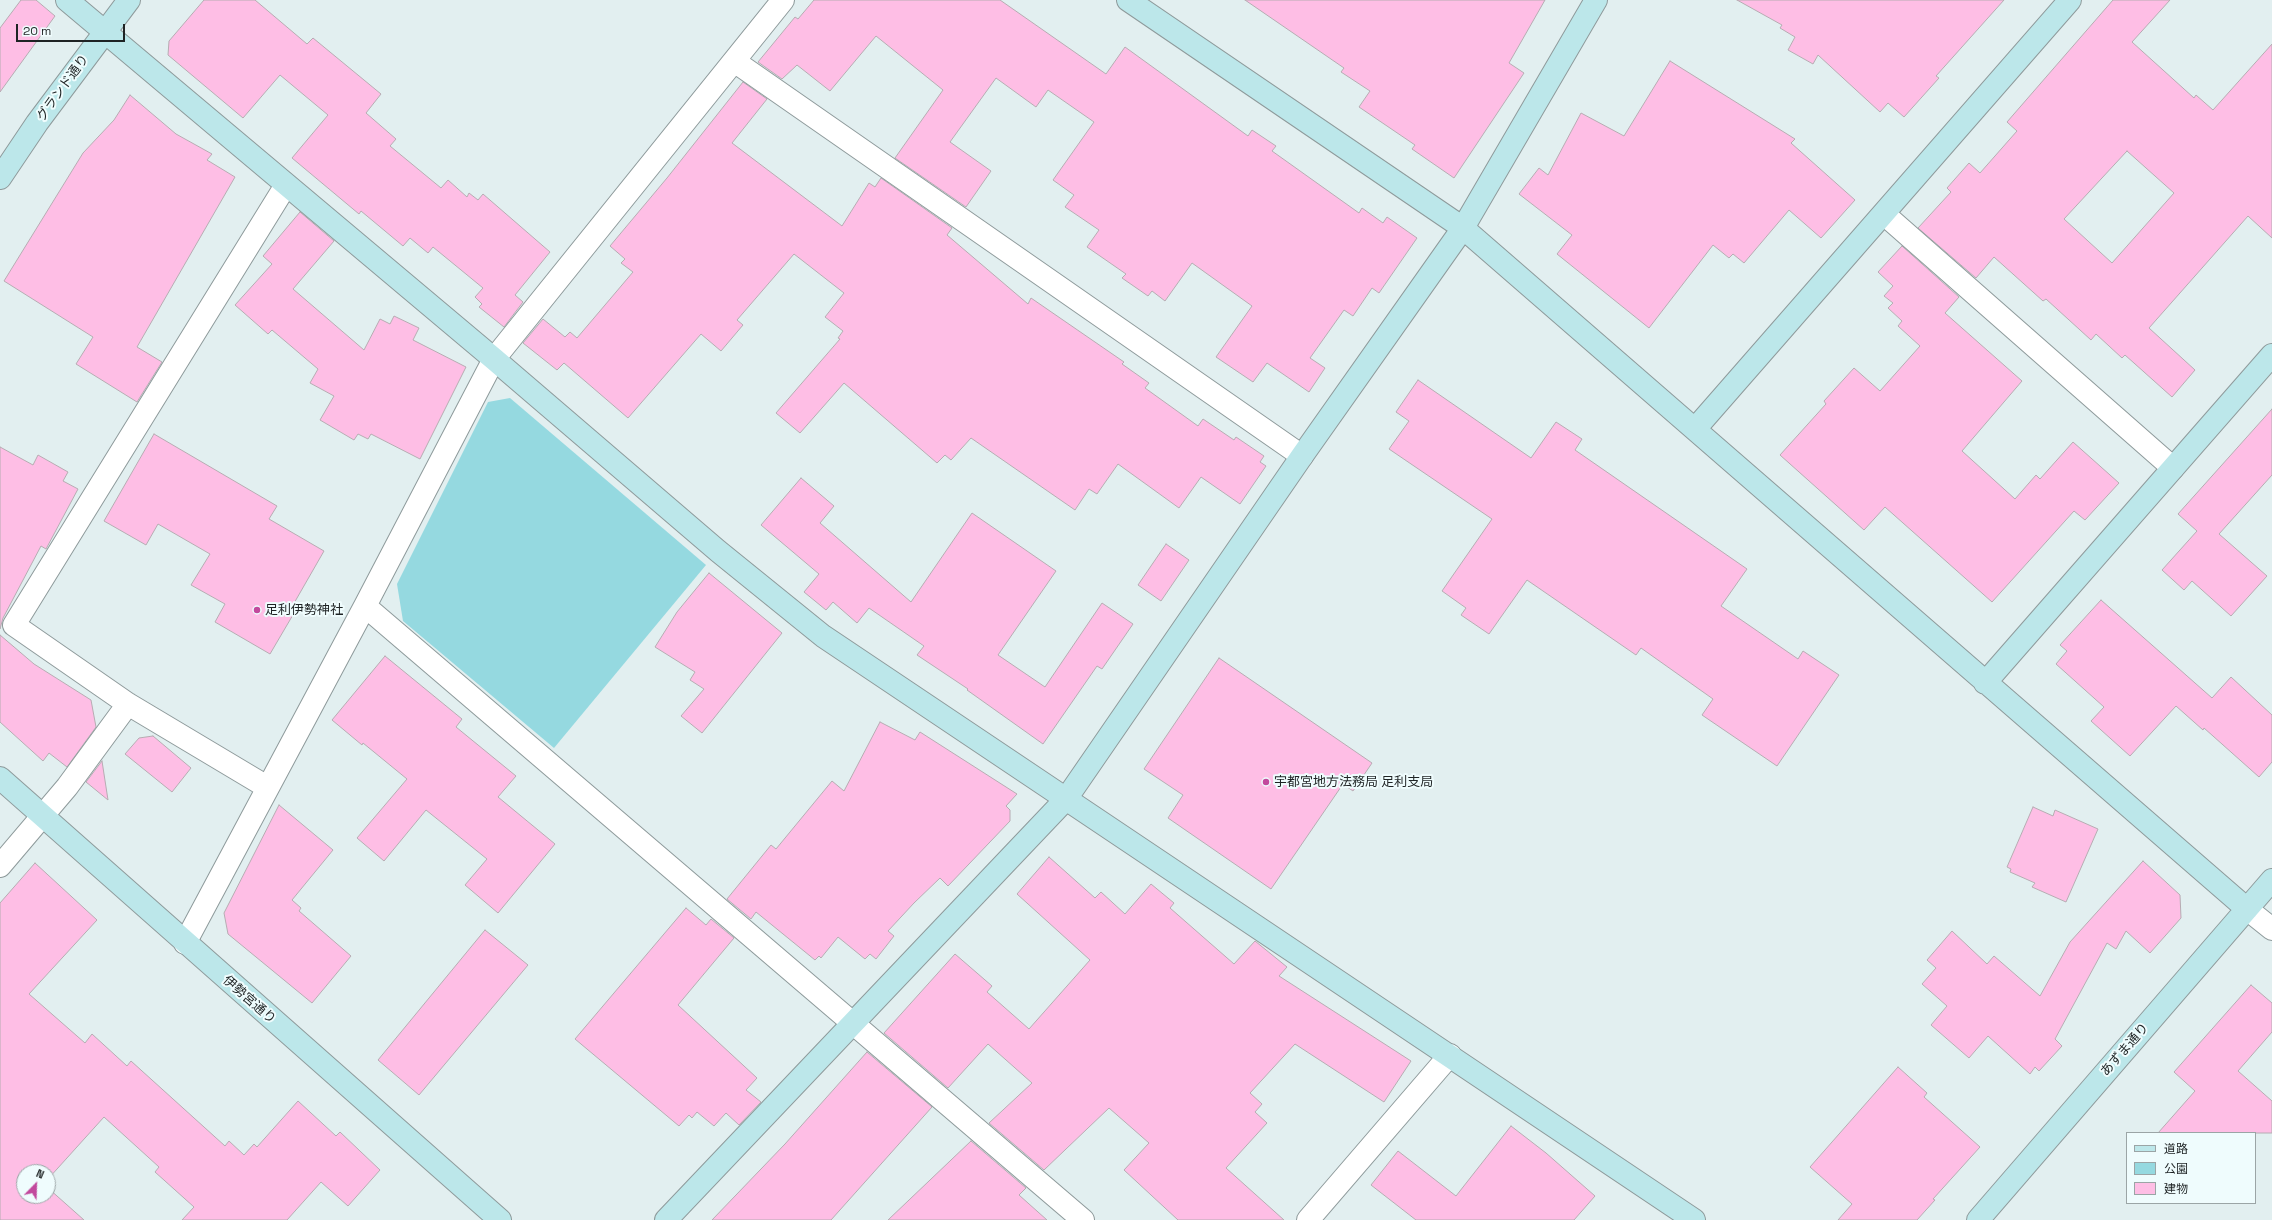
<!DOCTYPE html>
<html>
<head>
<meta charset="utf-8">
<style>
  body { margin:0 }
  #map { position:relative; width:2272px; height:1220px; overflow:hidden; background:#e2eff0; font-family:"Space Grotesk","Noto Sans JP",sans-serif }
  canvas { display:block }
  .legend { position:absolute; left:2126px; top:1132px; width:130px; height:72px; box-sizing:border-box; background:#effcfd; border:1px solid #9ba5a6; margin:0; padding:5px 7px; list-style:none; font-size:12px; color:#1e2324 }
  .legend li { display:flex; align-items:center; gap:8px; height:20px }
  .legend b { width:20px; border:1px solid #9ba5a6 }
  .north { position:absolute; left:16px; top:1164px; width:40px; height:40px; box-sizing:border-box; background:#effcfd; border:1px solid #9ba5a6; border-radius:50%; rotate:23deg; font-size:11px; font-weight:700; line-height:16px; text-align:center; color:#1e2324 }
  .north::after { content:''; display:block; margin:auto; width:14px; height:18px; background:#c2499d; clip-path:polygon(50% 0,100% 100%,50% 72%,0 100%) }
  .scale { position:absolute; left:16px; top:24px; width:109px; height:18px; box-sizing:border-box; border:2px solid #1e2324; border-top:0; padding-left:5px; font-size:12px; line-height:14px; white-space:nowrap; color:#1e2324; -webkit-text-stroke:3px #effcfd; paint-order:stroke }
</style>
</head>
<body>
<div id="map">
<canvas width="2272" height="1220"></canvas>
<ul class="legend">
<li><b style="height:5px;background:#bce7ea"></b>道路</li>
<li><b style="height:11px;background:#95d9e0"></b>公園</li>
<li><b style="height:11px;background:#febee5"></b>建物</li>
</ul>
<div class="north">N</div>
<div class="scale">20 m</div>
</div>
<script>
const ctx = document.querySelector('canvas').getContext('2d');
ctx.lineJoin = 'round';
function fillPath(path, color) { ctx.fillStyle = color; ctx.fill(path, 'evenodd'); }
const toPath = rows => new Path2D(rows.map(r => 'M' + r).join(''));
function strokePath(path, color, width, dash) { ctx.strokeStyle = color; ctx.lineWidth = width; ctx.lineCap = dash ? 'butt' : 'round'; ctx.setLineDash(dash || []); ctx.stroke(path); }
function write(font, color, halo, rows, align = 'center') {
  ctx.font = font + ' "Space Grotesk","Noto Sans JP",sans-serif'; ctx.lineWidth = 4; ctx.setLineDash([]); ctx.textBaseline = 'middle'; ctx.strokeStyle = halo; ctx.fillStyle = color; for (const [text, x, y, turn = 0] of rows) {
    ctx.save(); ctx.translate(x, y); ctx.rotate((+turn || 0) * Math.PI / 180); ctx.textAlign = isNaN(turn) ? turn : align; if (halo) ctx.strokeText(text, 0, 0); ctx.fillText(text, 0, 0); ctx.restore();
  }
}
fillPath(toPath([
  [510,398,706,565,554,748,403,621,397,584,488,402]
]), '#95d9e0');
const building = toPath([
  [21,0,36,0,55,16,0,92,0,28,21,0],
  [204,0,255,0,307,44,313,38,381,94,366,113,396,139,390,146,441,188,448,180,467,197,469,193,478,200,483,194,550,252,515,295,523,302,504,327,479,307,482,304,475,297,483,288,433,247,428,253,410,238,403,246,361,211,359,214,292,158,328,115,280,75,243,118,168,55,169,41,204,0],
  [814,0,1000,0,1106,74,1125,47,1248,136,1252,130,1276,146,1272,151,1359,213,1362,208,1383,223,1387,217,1417,238,1379,293,1372,288,1353,316,1344,310,1310,358,1325,368,1309,392,1267,363,1253,382,1216,357,1252,306,1192,263,1165,301,1152,291,1148,296,1122,278,1126,274,1087,247,1099,230,1065,207,1074,195,1053,180,1094,122,1048,90,1036,107,996,78,950,142,991,171,966,207,895,158,943,90,876,36,830,91,797,65,782,79,758,62,795,17,798,19,814,0],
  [1245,0,1545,0,1509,63,1524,73,1454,178,1412,149,1415,145,1359,107,1370,91,1341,72,1344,68,1245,0],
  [1737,0,2004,0,1936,76,1939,78,1904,117,1888,103,1880,112,1818,55,1813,64,1788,50,1795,37,1780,28,1782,25,1737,0],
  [2113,0,2170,0,2132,42,2194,98,2196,95,2213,110,2272,44,2272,238,2248,216,2149,328,2195,370,2172,397,2125,355,2122,358,2096,334,2091,340,2046,299,2043,301,1994,257,1976,278,1918,228,1951,192,1947,188,1969,163,1980,173,2017,131,2007,122,2113,0],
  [2127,151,2174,193,2112,263,2064,219,2127,151],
  [1670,61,1795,139,1791,143,1855,200,1821,238,1789,210,1744,263,1733,254,1729,258,1713,245,1649,328,1557,254,1572,235,1519,194,1539,168,1548,175,1581,113,1624,136,1670,61],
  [743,82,767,99,732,143,842,226,869,183,875,187,881,178,952,228,947,235,1028,304,1031,298,1124,362,1122,364,1149,383,1145,388,1198,426,1203,419,1234,440,1236,437,1264,456,1260,462,1266,466,1240,504,1201,477,1179,508,1118,464,1097,494,1089,489,1075,510,971,438,951,460,945,455,937,463,844,383,800,433,776,413,840,339,838,338,843,331,825,317,844,293,794,254,737,320,743,325,721,351,701,334,628,418,564,363,557,370,523,343,543,319,565,337,570,332,577,338,633,272,621,263,625,259,610,246,667,178,743,82],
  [130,95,176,134,212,154,207,160,235,177,137,347,162,362,137,402,76,364,93,337,4,281,83,153,114,120,130,95],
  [300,212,334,241,293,289,364,350,380,319,390,324,394,316,419,328,413,340,466,367,420,459,371,434,368,439,358,434,354,440,320,420,334,396,310,383,318,369,272,330,268,334,235,305,272,264,263,256,300,212],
  [1902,246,1959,297,1945,313,2022,381,1962,451,2015,499,2036,475,2040,479,2073,442,2119,483,2085,520,2074,511,1992,602,1885,507,1864,530,1780,455,1826,404,1824,401,1854,368,1880,391,1920,346,1898,326,1902,321,1888,308,1893,303,1884,296,1893,286,1878,272,1902,246],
  [1418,380,1531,458,1556,422,1582,439,1575,450,1747,569,1721,606,1798,659,1803,651,1839,675,1777,766,1702,715,1713,699,1641,648,1636,655,1527,580,1489,634,1461,615,1466,608,1442,591,1492,519,1389,449,1409,421,1396,412,1418,380],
  [2272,409,2272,475,2219,534,2267,576,2231,616,2192,581,2184,590,2162,570,2197,531,2178,514,2272,409],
  [154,434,277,506,269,519,324,551,293,605,297,608,270,654,215,622,225,604,191,585,210,554,158,524,146,545,104,521,154,434],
  [0,447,33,465,38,455,68,472,63,481,78,489,46,549,41,546,3,618,0,629,0,447],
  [801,478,834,506,820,523,911,602,972,513,1056,571,998,655,1045,687,1102,603,1133,624,1102,669,1097,666,1043,744,967,690,968,689,917,655,924,646,869,608,857,623,833,602,826,610,804,592,819,574,761,525,801,478],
  [1166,544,1189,560,1161,601,1138,585,1166,544],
  [709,573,782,633,702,733,681,716,704,689,690,680,695,672,655,647,677,612,709,573],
  [2101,600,2212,698,2231,677,2272,715,2272,762,2259,777,2204,728,2203,730,2176,706,2130,756,2091,721,2104,707,2056,664,2067,651,2060,645,2101,600],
  [0,635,34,664,91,700,96,727,67,767,49,753,43,761,0,722,0,635],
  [385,656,462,719,456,727,516,776,498,797,555,844,498,913,465,885,487,859,426,810,384,861,357,838,407,779,363,743,362,745,332,720,385,656],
  [1219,658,1372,763,1353,791,1343,784,1271,889,1168,818,1183,795,1144,769,1219,658],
  [880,722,915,740,920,732,1017,794,1006,806,1010,810,1010,821,948,886,940,878,914,903,888,931,894,936,876,959,870,954,865,959,838,937,821,958,819,956,815,960,756,912,751,919,727,899,771,845,776,849,832,781,844,791,880,722],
  [153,736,191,768,172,792,125,754,139,738,153,736],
  [102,761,108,800,86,782,102,761],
  [279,805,333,850,292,900,301,908,299,911,351,956,312,1003,228,934,224,913,279,805],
  [2033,807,2053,816,2055,810,2098,829,2066,902,2032,887,2035,883,2010,872,2011,869,2007,867,2033,807],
  [1049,857,1095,898,1101,892,1125,914,1151,884,1174,903,1170,908,1234,964,1255,941,1287,967,1279,976,1411,1061,1384,1102,1295,1044,1250,1093,1262,1104,1255,1112,1267,1123,1226,1168,1284,1220,1178,1220,1124,1170,1149,1143,1109,1108,1044,1170,989,1123,1032,1083,988,1044,948,1088,884,1033,955,954,992,986,987,992,1029,1029,1090,960,1017,894,1049,857],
  [2143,861,2180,895,2181,918,2150,953,2126,931,2116,949,2107,943,2055,1039,2062,1046,2039,1071,2035,1067,2030,1074,1988,1036,1969,1058,1931,1025,1947,1006,1922,984,1936,968,1927,960,1952,931,1987,964,1994,956,2040,996,2070,942,2143,861],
  [35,863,97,920,29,994,85,1043,92,1034,127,1066,131,1061,225,1146,229,1141,244,1155,254,1144,257,1147,298,1101,336,1136,340,1132,380,1170,348,1206,321,1182,287,1220,182,1220,194,1207,155,1172,159,1167,104,1117,48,1179,48,1172,24,1172,24,1196,48,1196,48,1188,84,1220,0,1220,0,903,35,863],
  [686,908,706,925,711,919,734,938,678,1005,757,1078,746,1090,761,1102,739,1125,726,1113,714,1126,697,1112,692,1118,689,1115,679,1126,575,1039,686,908],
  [485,930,528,965,419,1095,378,1060,485,930],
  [2251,985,2272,1003,2272,1032,2238,1071,2272,1101,2272,1133,2158,1133,2195,1091,2174,1072,2251,985],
  [867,1052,932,1107,831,1220,712,1220,785,1144,867,1052],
  [1898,1067,1927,1093,1924,1097,1980,1147,1933,1199,1935,1200,1917,1220,1838,1220,1852,1204,1810,1167,1898,1067],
  [1511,1126,1546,1153,1595,1196,1574,1220,1416,1220,1371,1185,1398,1151,1456,1196,1511,1126],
  [971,1141,1026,1188,1019,1195,1047,1220,888,1220,971,1141]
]);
fillPath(building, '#febee5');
strokePath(building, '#b6acb2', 1);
const street = toPath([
  [734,61,1302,456],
  [1884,214,2173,468],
  [365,606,1083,1220],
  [267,787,128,704,14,625,286,185],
  [0,866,67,787,128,704],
  [2247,909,2272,929],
  [185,943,365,606,494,359,783,0],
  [1308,1220,1450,1055]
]);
const secondary = toPath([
  [67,0,494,359,718,551,823,636,1694,1220],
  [1128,0,1463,228,2247,909],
  [0,178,37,123,129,0],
  [1695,429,2070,0],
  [1985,683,2272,355],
  [0,778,500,1220],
  [666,1220,1066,799,1302,456,1463,228,1596,0],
  [1978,1220,2272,880]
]);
strokePath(street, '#8e9a9b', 24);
strokePath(secondary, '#8e9a9b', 24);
strokePath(street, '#fff', 22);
strokePath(secondary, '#bce7ea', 22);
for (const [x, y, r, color] of [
  [257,610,4,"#c2499d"],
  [1266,782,4,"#c2499d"]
]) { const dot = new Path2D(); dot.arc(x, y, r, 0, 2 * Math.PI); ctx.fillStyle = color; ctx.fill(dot); strokePath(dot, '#effcfd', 1.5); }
write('13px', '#1e2324', '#effcfd', [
  ["グランド通り",63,88,-54],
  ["伊勢宮通り",249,1000,41],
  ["あずま通り",2125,1050,-49]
]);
write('13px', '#1e2324', '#effcfd', [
  ["足利伊勢神社",265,610],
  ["宇都宮地方法務局 足利支局",1274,782]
], 'left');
</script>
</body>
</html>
